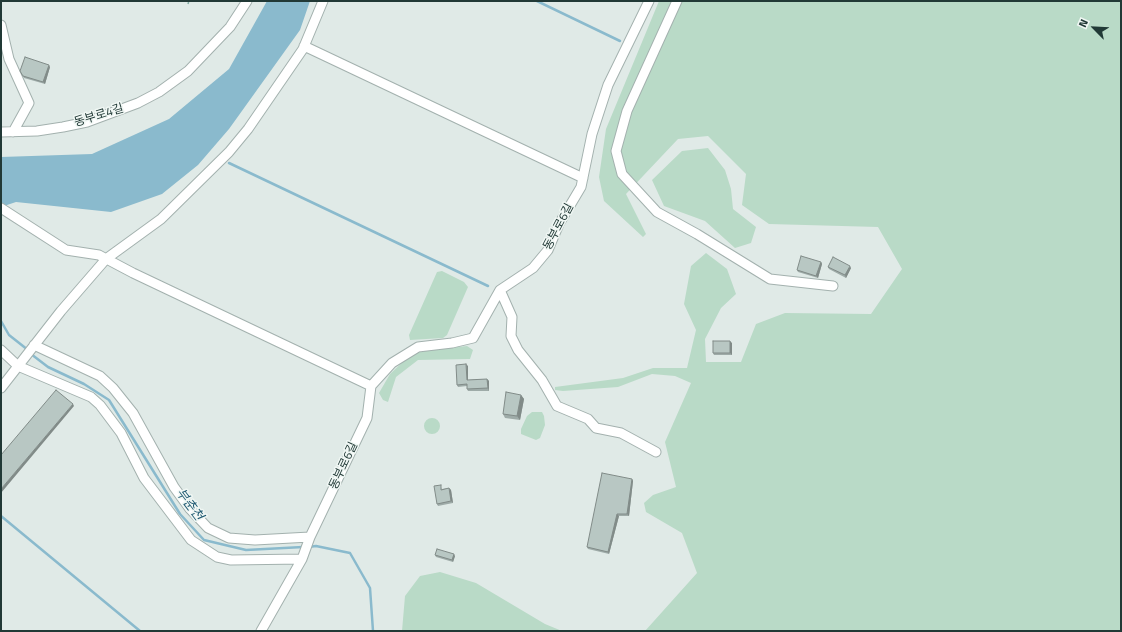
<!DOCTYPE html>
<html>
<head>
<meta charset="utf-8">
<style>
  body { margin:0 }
  #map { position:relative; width:1122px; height:632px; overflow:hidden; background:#e0eae7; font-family:"Titillium Web",sans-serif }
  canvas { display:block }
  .frame { position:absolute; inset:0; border:2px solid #213936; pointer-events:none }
  .north { position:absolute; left:1074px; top:8px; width:40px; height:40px; -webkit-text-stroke:3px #f0f7f4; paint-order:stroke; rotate:294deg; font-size:11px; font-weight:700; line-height:16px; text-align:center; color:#213936 }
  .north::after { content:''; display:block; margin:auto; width:14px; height:18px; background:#213936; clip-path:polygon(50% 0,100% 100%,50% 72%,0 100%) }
</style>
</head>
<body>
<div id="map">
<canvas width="1122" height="632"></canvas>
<div class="frame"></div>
<div class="north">N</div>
</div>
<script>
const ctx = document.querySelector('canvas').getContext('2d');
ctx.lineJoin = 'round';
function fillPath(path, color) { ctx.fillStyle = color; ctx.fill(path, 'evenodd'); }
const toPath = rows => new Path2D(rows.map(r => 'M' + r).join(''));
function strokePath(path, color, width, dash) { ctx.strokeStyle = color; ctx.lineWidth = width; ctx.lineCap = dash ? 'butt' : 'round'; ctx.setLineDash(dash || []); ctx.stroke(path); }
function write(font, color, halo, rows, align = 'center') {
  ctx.font = font + ' "Titillium Web","Noto Sans KR",sans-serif'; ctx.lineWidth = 3; ctx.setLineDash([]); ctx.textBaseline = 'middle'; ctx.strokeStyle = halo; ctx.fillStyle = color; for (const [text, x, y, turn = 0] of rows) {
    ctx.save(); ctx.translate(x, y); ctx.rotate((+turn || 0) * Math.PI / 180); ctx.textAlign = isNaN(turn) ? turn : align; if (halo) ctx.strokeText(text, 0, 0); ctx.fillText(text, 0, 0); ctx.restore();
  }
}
fillPath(toPath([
  [659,1,1121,1,1121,631,645,631,697,573,682,533,646,512,644,503,653,495,676,487,665,442,691,383,675,376,652,374,618,387,563,391,555,390,555,387,623,378,653,368,687,368,696,330,684,304,691,266,706,253,727,269,736,294,721,308,705,339,706,362,741,362,756,324,785,313,871,314,902,269,878,227,769,224,742,205,746,174,708,136,678,139,626,194,646,234,643,237,604,201,599,177,606,129],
  [708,148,725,170,731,189,733,209,756,227,751,243,735,248,705,221,664,206,652,180,682,151],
  [442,271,464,282,468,287,447,335,443,338,410,340,409,335,437,272],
  [467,346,473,350,470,359,418,360,396,377,388,402,383,400,379,393,390,374,406,359,421,351],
  [532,412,542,412,544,416,545,425,540,438,536,440,521,434,521,429,527,416],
  '424 426a8 8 0 1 1 16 0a8 8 0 1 1-16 0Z',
  [440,572,476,583,545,624,562,631,402,631,405,596,420,576]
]), '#b9dac7');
fillPath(toPath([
  [267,1,310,1,300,30,229,129,198,165,162,194,111,212,16,202,1,207,1,157,92,154,169,119,229,69]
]), '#8abacd');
strokePath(toPath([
  [537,1,620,41],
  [229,163,488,286],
  [1,321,9,335,28,350],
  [31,354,48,367,84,384,109,400,180,514,204,540,246,550,303,547],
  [1,516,140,631],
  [308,547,316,546,350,553,370,588,373,631]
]), '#8abacd', 2.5);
const minor = toPath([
  [677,1,627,111,616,151,622,174,657,212,697,234,770,279,833,286],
  [1,25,9,59,29,103,13,132],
  [304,46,583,178],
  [1,132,37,131,63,127,87,122,138,103,159,92,188,71,230,27,247,1],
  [1,208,66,250,99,255,133,273,371,386],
  [500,290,512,317,511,336,518,350,542,380,557,406,588,419,596,428,621,433,656,452],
  [34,345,100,376,113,388,133,413,174,487,190,509,208,528,229,538,255,540,310,537],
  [1,350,18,366,91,397,100,405,121,433,144,478,191,540,217,557,231,560,302,559],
  [1,388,61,311,106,259,161,219,229,152,248,129,303,49,323,1],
  [261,631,302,559,310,537,367,418,371,386,392,363,418,347,452,343,473,338,500,290,533,268,548,250,559,224,581,187,592,134,608,85,649,1]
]);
strokePath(minor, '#a3b1ae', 11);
strokePath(toPath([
  [188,4,189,1]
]), '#82aca4', 1.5, [2, 3]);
strokePath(minor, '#fff', 9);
fillPath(toPath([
  [50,67,45,84,24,78,23,76],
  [821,262,822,264,818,278,798,272,797,270],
  [828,267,851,268,846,278,829,269],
  [732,343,732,355,714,355,713,353],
  [468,366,468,380,487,379,489,381,489,391,468,391,467,389,467,386,458,387,457,385],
  [521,395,524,399,520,420,505,418,503,414],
  [632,479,633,481,629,516,619,516,609,554,588,549,587,547],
  [442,487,442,489,449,488,451,490,453,503,438,506,437,504],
  [435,555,455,556,453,562,436,557]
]), '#9eaba8');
fillPath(toPath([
  [49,65,50,67,45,84,43,82],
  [821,262,822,264,818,278,816,276],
  [850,266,851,268,846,278,845,275],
  [730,341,732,343,732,355,730,353],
  [466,364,468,366,468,382,467,380],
  [487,379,489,381,489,391,488,388],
  [521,395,524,399,520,420,517,416],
  [73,404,74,406,1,493,1,489],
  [632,479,633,481,629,516,627,514],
  [449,488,451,490,453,503,451,501],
  [617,514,619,516,609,554,608,552],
  [454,554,455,556,453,562,452,560]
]), '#818b88');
const building = toPath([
  [25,57,49,65,43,82,23,76,20,71,25,57],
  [801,256,821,262,816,276,797,270,801,256],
  [833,257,850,266,845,275,828,267,833,257],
  [713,341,730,341,730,353,713,353,713,341],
  [466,364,467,380,487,379,488,388,467,389,467,384,457,385,456,365,466,364],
  [56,390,73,404,1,489,1,455,56,390],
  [506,392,521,395,517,416,503,414,506,392],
  [602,473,632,479,627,514,617,514,608,552,587,547,602,473],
  [441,485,441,490,449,488,451,501,437,504,434,486,441,485],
  [437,549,454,554,452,560,435,555,437,549]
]);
fillPath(building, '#b8c7c3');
strokePath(building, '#818b88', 1);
write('12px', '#213936', '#f0f7f4', [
  ["동부로4길",99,116,-17],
  ["동부로6길",559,227,-62],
  ["동부로6길",344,466,-65]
]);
write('italic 13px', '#1f5971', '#f0f7f4', [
  ["부춘천",189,505,53]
]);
</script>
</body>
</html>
